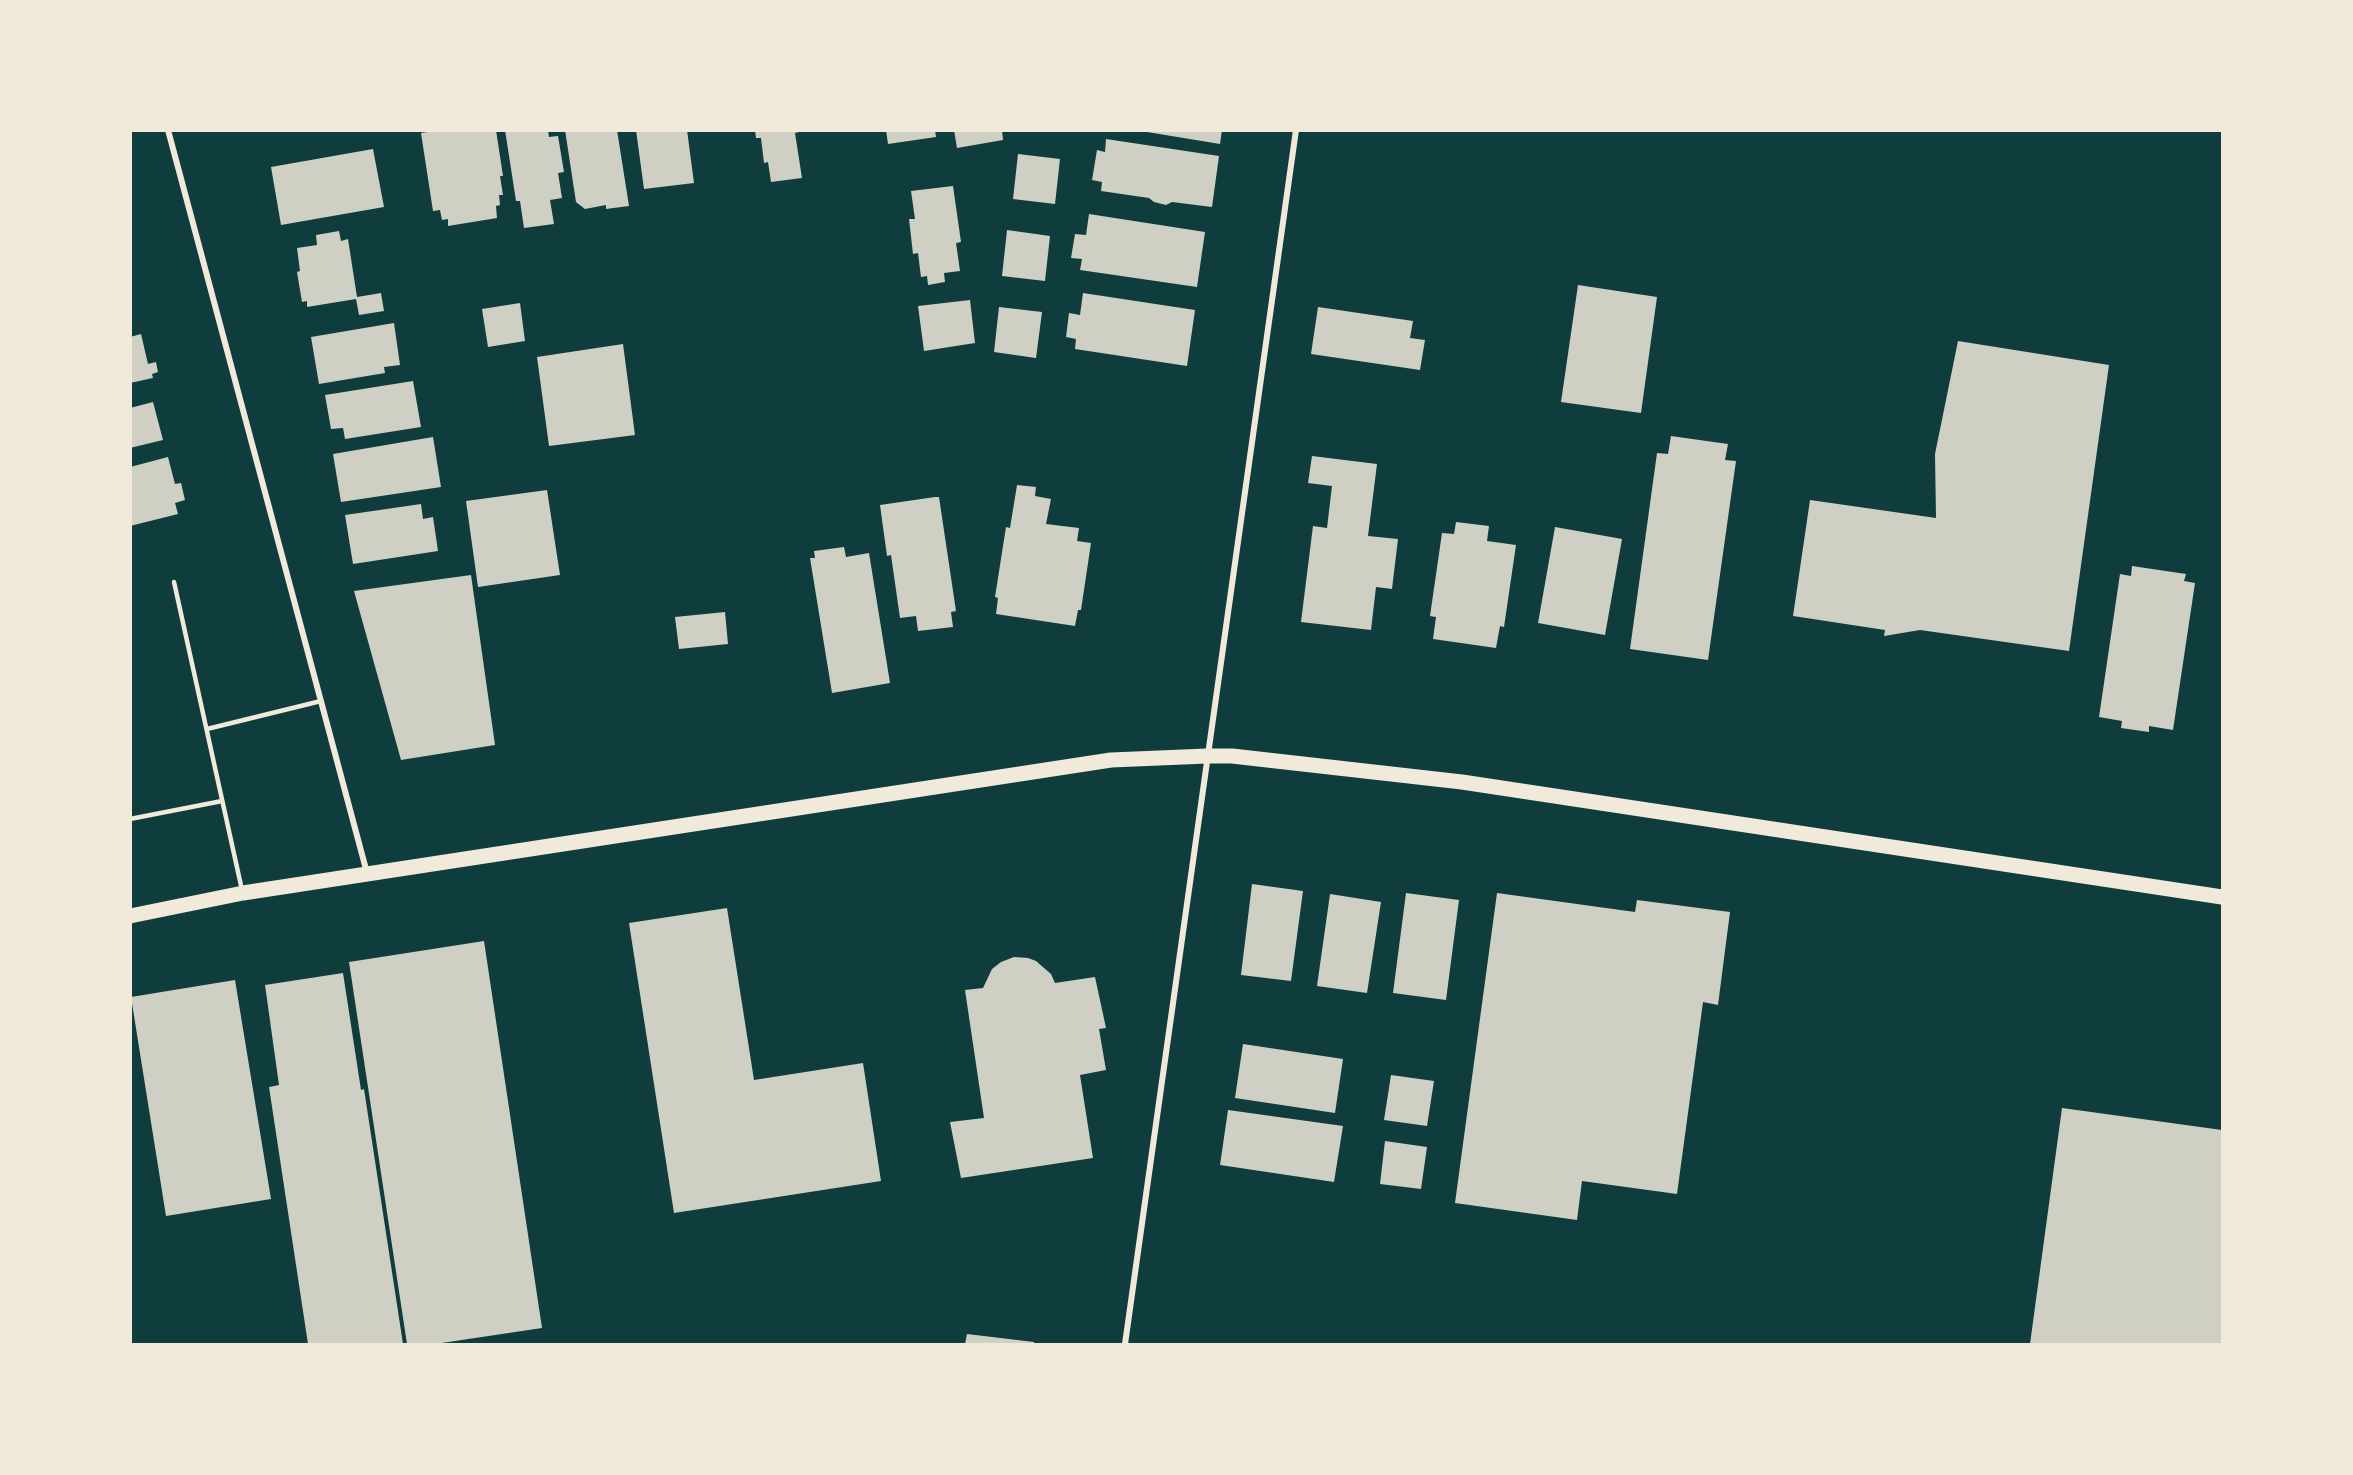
<!DOCTYPE html>
<html>
<head>
<meta charset="utf-8">
<style>
  body { margin:0 }
  #map { position:relative; width:2353px; height:1475px; overflow:hidden; background:#0f3d3e; font-family:"Sofia Sans Condensed",sans-serif }
  canvas { display:block }
  .frame { position:absolute; inset:0; border:132px solid #f1e9da; pointer-events:none }
</style>
</head>
<body>
<div id="map">
<canvas width="2353" height="1475"></canvas>
<div class="frame"></div>
</div>
<script>
const ctx = document.querySelector('canvas').getContext('2d');
ctx.lineJoin = 'round';
function fillPath(path, color) { ctx.fillStyle = color; ctx.fill(path, 'evenodd'); }
const toPath = rows => new Path2D(rows.map(r => 'M' + r).join(''));
function strokePath(path, color, width, dash) { ctx.strokeStyle = color; ctx.lineWidth = width; ctx.lineCap = dash ? 'butt' : 'round'; ctx.setLineDash(dash || []); ctx.stroke(path); }
fillPath(toPath([
  [439,130,496,130,503,176,500,176,503,195,499,195,500,205,496,206,497,218,448,226,448,219,442,220,440,210,433,211,421,133],
  [505,130,548,130,549,137,558,136,564,172,558,173,562,198,550,200,554,224,524,228,520,201,516,201],
  [565,130,617,130,629,206,606,209,606,205,585,209,576,202],
  [636,130,687,130,694,183,644,189],
  [755,130,806,130,795,133,802,178,771,182,768,162,764,163,761,138,756,138],
  [886,130,935,130,936,137,888,144],
  [954,130,1002,130,1003,140,957,148],
  [1135,130,1222,130,1220,144],
  [1106,139,1219,156,1212,207,1172,202,1166,205,1154,202,1149,198,1101,191,1102,182,1092,180,1097,150,1105,152],
  [373,149,384,207,281,225,271,167],
  [1018,154,1060,159,1055,204,1013,199],
  [953,186,961,242,956,243,960,271,944,273,945,282,928,285,927,276,921,277,918,253,913,254,909,219,915,219,911,191],
  [1089,214,1205,232,1197,287,1080,270,1082,259,1071,258,1075,234,1086,235],
  [1007,230,1050,236,1045,281,1002,276],
  [339,231,341,241,348,239,357,297,381,293,384,311,359,315,356,299,307,307,307,301,302,302,297,272,300,271,297,248,317,245,316,235],
  [1578,285,1657,297,1641,413,1561,402],
  [1083,293,1195,310,1187,366,1075,349,1076,339,1066,337,1069,313,1080,315],
  [970,300,975,343,924,351,918,306],
  [520,303,525,341,488,347,482,309],
  [999,307,1042,312,1036,358,994,352],
  [1318,307,1413,321,1410,338,1425,340,1420,370,1311,354],
  [394,323,400,365,384,367,385,373,319,384,311,337],
  [141,334,148,364,156,362,158,372,152,374,153,378,130,383,130,337],
  [1958,341,2109,365,2069,651,1920,630,1884,636,1885,630,1793,616,1810,500,1936,518,1935,454],
  [623,344,635,435,549,446,537,357],
  [413,381,421,427,345,439,343,428,331,429,325,395],
  [153,402,163,440,130,448,130,408],
  [1671,436,1728,444,1725,460,1736,461,1708,660,1630,649,1657,453,1668,454],
  [433,437,441,487,341,502,333,454],
  [1312,456,1377,464,1368,536,1398,539,1392,589,1376,587,1371,630,1301,622,1313,526,1327,528,1332,486,1308,483],
  [168,457,175,484,181,483,185,500,175,503,178,514,130,526,130,467],
  [1017,485,1036,487,1035,496,1051,499,1046,524,1079,528,1077,541,1091,543,1081,610,1078,610,1075,626,996,614,998,598,995,597,1006,527,1010,528],
  [547,490,560,575,478,587,466,501],
  [935,497,939,497,956,611,951,612,953,627,918,631,916,616,900,618,891,555,887,556,880,505],
  [421,504,423,519,433,517,438,551,353,564,345,515],
  [1456,522,1489,526,1487,541,1516,545,1504,627,1500,626,1496,648,1433,639,1436,617,1430,616,1442,533,1454,534],
  [1555,527,1622,539,1605,635,1538,623],
  [844,547,846,557,869,553,890,683,832,693,810,558,815,558,814,551],
  [2132,566,2186,574,2184,581,2195,583,2173,730,2149,726,2149,732,2121,728,2122,721,2099,717,2120,574,2131,576],
  [471,575,495,745,401,760,354,591],
  [725,612,728,644,679,649,675,617],
  [1252,884,1303,891,1291,981,1241,975],
  [1406,893,1459,900,1446,1000,1393,993],
  [1497,893,1635,912,1637,900,1730,912,1718,1005,1703,1002,1677,1194,1582,1181,1577,1220,1455,1203],
  [1330,894,1381,902,1367,993,1317,986],
  [727,908,754,1080,863,1063,881,1181,674,1213,629,923],
  [484,941,542,1328,435,1344,407,1344,349,962],
  [1014,957,1028,958,1036,961,1051,974,1055,983,1095,977,1106,1028,1099,1029,1106,1070,1080,1075,1093,1158,961,1178,950,1122,984,1118,965,990,983,988,992,969,1001,962],
  [343,973,361,1090,364,1089,403,1344,308,1344,269,1087,279,1085,265,985],
  [235,980,271,1199,166,1216,131,997],
  [1243,1044,1343,1059,1335,1113,1235,1098],
  [1391,1075,1434,1081,1427,1126,1384,1120],
  [2062,1108,2222,1130,2222,1344,2030,1344],
  [1228,1110,1343,1126,1334,1182,1220,1165],
  [1385,1141,1427,1147,1421,1189,1380,1184],
  [967,1334,1034,1342,1034,1344,965,1344]
]), '#cfcfc3');
strokePath(toPath([
  [174,582,242,890],
  [207,729,321,701],
  [130,819,222,801]
]), '#f1e9da', 4.5);
strokePath(toPath([
  [168,130,367,873],
  [1125,1344,1296,130]
]), '#f1e9da', 6);
strokePath(toPath([
  [130,916,243,893,1111,760,1207,756,1232,756,1462,782,2222,897]
]), '#f1e9da', 15);
</script>
</body>
</html>
